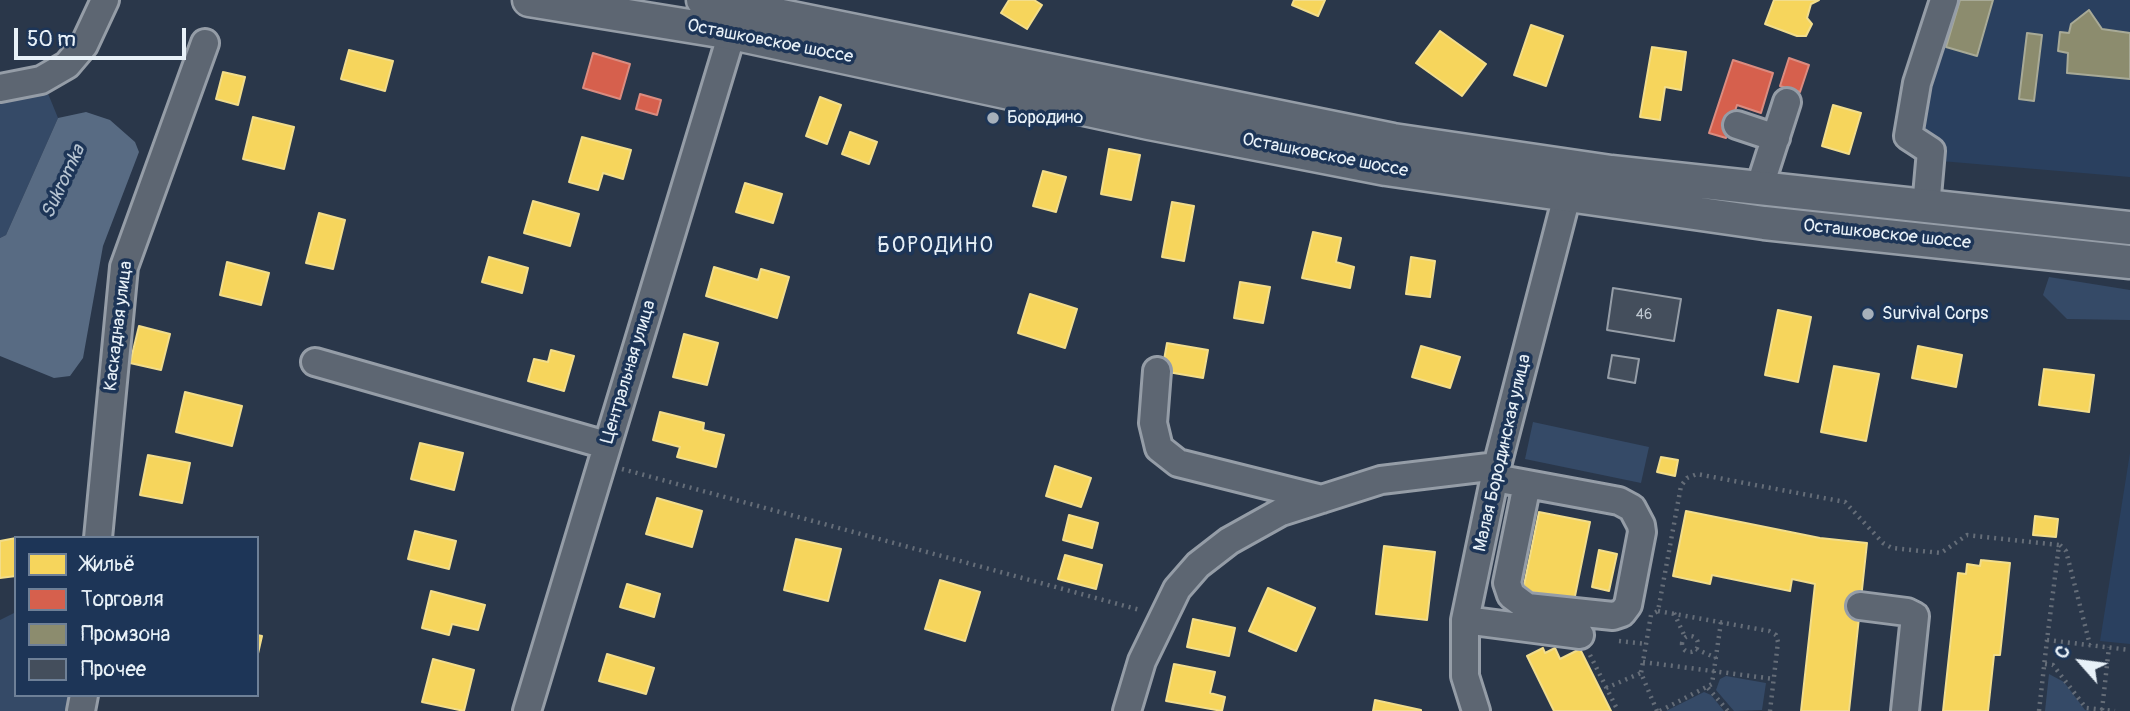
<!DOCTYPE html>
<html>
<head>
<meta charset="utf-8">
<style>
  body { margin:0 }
  #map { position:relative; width:2130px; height:711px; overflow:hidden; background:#2a374a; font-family:Pangolin,sans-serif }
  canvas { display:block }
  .legend { position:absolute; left:14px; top:536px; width:245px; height:161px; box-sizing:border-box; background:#1d3557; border:2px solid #6e8097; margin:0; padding:9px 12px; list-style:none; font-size:21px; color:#e8f1f8 }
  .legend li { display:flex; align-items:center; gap:14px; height:35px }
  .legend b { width:35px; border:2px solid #6e8097 }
  .north { position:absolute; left:2046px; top:627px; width:70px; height:70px; -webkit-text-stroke:5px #1d3557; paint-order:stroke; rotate:298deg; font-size:19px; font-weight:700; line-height:28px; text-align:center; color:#e8f1f8 }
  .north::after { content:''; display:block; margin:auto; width:24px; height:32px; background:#e8f1f8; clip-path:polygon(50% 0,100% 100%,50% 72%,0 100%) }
  .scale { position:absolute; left:14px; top:28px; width:172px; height:32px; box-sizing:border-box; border:4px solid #e8f1f8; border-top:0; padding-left:9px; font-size:21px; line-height:24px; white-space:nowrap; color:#e8f1f8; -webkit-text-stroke:5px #1d3557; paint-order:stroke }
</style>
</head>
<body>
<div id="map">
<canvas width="2130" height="711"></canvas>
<ul class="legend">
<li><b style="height:19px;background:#f6d55c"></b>Жильё</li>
<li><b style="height:19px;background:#d6604d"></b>Торговля</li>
<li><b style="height:19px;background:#8c8c6e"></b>Промзона</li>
<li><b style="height:19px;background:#444e5c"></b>Прочее</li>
</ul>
<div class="north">С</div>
<div class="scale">50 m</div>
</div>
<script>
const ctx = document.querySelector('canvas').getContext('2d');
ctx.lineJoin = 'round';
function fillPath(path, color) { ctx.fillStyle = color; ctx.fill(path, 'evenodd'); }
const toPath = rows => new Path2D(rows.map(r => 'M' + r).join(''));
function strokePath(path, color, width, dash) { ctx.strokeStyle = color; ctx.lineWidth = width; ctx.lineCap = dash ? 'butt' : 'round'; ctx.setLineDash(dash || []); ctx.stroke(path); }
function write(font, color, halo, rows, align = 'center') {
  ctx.font = font + ' Pangolin,sans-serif'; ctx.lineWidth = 7; ctx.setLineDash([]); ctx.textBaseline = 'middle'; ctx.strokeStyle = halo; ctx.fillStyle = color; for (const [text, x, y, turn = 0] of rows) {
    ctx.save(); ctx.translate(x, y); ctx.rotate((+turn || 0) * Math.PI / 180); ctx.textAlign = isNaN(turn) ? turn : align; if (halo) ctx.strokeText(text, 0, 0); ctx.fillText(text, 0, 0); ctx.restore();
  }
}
fillPath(toPath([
  [1956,0,2130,0,2130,177,1917,159,1932,81],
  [2130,453,2130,644,2100,641]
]), '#2a405f');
fillPath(toPath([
  [47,91,58,118,6,235,0,238,0,97],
  [2049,277,2130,290,2130,320,2067,319,2043,295],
  [1533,422,1649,447,1641,483,1525,459],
  [16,612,16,695,68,695,66,711,0,711,0,620],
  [2049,674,2064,682,2085,710,2092,711,2045,711],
  [1726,676,1766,683,1762,710,1734,711,1716,690,1720,679],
  [1704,692,1711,695,1724,711,1666,711]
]), '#354a67');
fillPath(toPath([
  [86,112,110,120,135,142,139,152,103,246,83,358,70,376,54,378,0,356,0,238,6,235,58,118]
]), '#586b83');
const homes = toPath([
  [1009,0,1034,0,1042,5,1027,29,1001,13,1009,0],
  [1294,0,1325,0,1318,16,1292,5,1294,0],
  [1774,0,1819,0,1811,4,1807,18,1812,24,1806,36,1797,36,1765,24,1774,0],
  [1531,25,1563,36,1546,86,1514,75,1531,25],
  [1440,31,1486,64,1462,96,1416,63,1440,31],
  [1652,47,1686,52,1681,90,1665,87,1660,120,1640,117,1652,47],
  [349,50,393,61,385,91,341,79,349,50],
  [223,72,245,77,238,105,216,99,223,72],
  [820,97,841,105,827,144,806,136,820,97],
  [1833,105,1861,113,1849,154,1822,146,1833,105],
  [253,117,294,127,284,169,243,159,253,117],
  [850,132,877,142,869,164,842,154,850,132],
  [582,137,631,150,623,179,603,173,598,190,569,182,582,137],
  [1109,149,1140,155,1131,200,1101,194,1109,149],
  [1043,171,1066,177,1056,212,1033,206,1043,171],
  [745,183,782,194,773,223,736,212,745,183],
  [533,201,579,214,570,246,524,233,533,201],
  [1172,202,1194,206,1184,261,1162,257,1172,202],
  [319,213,345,220,333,269,306,263,319,213],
  [1313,232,1341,238,1336,262,1354,267,1350,288,1302,278,1313,232],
  [489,257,528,268,522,293,482,282,489,257],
  [1411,257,1435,261,1430,297,1406,294,1411,257],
  [227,262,269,273,261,305,220,295,227,262],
  [714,267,758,280,761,269,789,277,777,318,706,296,714,267],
  [1240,282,1270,287,1263,323,1234,318,1240,282],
  [1030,294,1077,309,1065,348,1018,333,1030,294],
  [1778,310,1811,317,1798,382,1765,375,1778,310],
  [139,326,170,334,161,370,130,363,139,326],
  [684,334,718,343,707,385,673,377,684,334],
  [1167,343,1208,350,1203,378,1162,371,1167,343],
  [1421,346,1460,357,1450,388,1412,377,1421,346],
  [1918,346,1962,355,1956,387,1912,378,1918,346],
  [551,350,574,356,564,391,528,381,534,359,548,362,551,350],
  [1834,366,1879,374,1866,441,1821,432,1834,366],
  [2044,369,2094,375,2089,412,2039,405,2044,369],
  [185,392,242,406,232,446,176,432,185,392],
  [660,412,704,423,703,430,724,435,716,467,677,457,680,447,653,440,660,412],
  [420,443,463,453,454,490,411,479,420,443],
  [148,455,190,463,182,503,140,495,148,455],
  [1661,457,1678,460,1675,476,1657,472,1661,457],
  [1055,466,1091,478,1081,507,1046,496,1055,466],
  [657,498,702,511,692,547,646,534,657,498],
  [1686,511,1820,538,1867,543,1849,711,1801,711,1815,584,1792,579,1790,591,1712,575,1710,584,1673,576,1686,511],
  [1539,512,1590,522,1574,601,1523,590,1539,512],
  [1069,515,1098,523,1092,548,1063,540,1069,515],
  [2035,516,2058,519,2056,537,2033,535,2035,516],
  [415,531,456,541,449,569,408,559,415,531],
  [16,538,16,576,0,578,0,541,16,538],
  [796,539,841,549,828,601,784,590,796,539],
  [1384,546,1435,552,1427,620,1376,614,1384,546],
  [1599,550,1617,554,1609,591,1592,587,1599,550],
  [1065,555,1102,565,1096,589,1058,579,1065,555],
  [1981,560,2010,563,2000,655,1994,655,1988,711,1943,711,1958,573,1966,574,1967,564,1980,566,1981,560],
  [940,580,980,592,965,641,925,629,940,580],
  [627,584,660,594,654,617,620,607,627,584],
  [1268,588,1315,608,1296,651,1249,631,1268,588],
  [431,591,485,605,478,630,452,624,449,635,422,628,431,591],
  [1193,619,1235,628,1229,656,1187,647,1193,619],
  [257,635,262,636,257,658,257,635],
  [1543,648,1545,653,1555,648,1560,659,1580,649,1611,711,1554,711,1527,656,1543,648],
  [607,654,654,668,646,694,599,681,607,654],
  [433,659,474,670,464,711,422,702,433,659],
  [1174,664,1215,672,1210,693,1225,697,1222,711,1166,701,1174,664],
  [1375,700,1421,710,1421,711,1373,711,1375,700]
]);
fillPath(homes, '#f6d55c');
strokePath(homes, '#f2dd8b', 2);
const shops = toPath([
  [593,53,630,64,620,99,583,88,593,53],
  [1789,58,1809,65,1800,92,1780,86,1789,58],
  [1733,60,1773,73,1761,113,1737,105,1726,138,1709,133,1733,60],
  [640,94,661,100,657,115,636,109,640,94]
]);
fillPath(shops, '#d6604d');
strokePath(shops, '#db8c80', 2);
const industry = toPath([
  [1960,0,1993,0,1977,56,1946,47,1960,0],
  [2089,10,2102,29,2130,33,2130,79,2067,73,2068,53,2058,51,2060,32,2069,33,2071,24,2089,10],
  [2027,33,2042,35,2034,101,2019,99,2027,33]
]);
fillPath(industry, '#8c8c6e');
strokePath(industry, '#a8aa97', 2);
const building = toPath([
  [1613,288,1681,299,1674,341,1607,330,1613,288],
  [1612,355,1639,359,1635,383,1608,378,1612,355]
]);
fillPath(building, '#444e5c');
strokePath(building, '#959da7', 2);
const minor = toPath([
  [0,88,41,80,67,65,84,45,105,0],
  [1737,125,1776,138],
  [1759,189,1787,102],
  [1926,207,1931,151,1908,136,1917,83,1944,0],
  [315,362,606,445],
  [1157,371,1153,423,1159,448,1178,463,1322,499],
  [1495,478,1619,501,1632,508,1641,525,1642,532,1628,605,1622,613,1613,616,1527,607,1511,595,1507,583,1527,484],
  [98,538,124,267,205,43],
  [1860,606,1907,612,1915,616,1905,711],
  [1465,620,1580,635],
  [81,711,84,695],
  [527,711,732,33],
  [1127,711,1142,661,1177,589,1198,565,1229,541,1281,512,1381,480,1497,466],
  [1476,711,1465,676,1465,620,1497,466,1567,196]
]);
const major = toPath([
  [529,0,732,33,1149,123,1386,169,1764,223,2130,262],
  [703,0,1393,140,1611,172,2130,228]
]);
strokePath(minor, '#959da7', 32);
strokePath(major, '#959da7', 37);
strokePath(toPath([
  [622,469,1140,610],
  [2060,545,2066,551,2090,645],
  [1658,611,1769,631,1776,635,1778,642,1770,711],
  [1674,613,1685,637],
  '1682 644a8 8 0 1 1 16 0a8 8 0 1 1-16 0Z',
  [1619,641,1646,644],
  [1696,649,1716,658],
  [1590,655,1618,711],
  [1643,662,1774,679],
  [2045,664,2053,665,2086,708,2115,711],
  [1606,688,1641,673],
  [1708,688,1728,711],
  [2102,710,2109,647],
  [1657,711,1641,673,1643,662,1651,615,1658,611,1681,486,1687,478,1697,474,1845,502,1883,543,1892,548,1941,553,1967,535,2059,545,2047,640,2130,650],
  [1660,711,1712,684,1721,622],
  [2039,711,2047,640]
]), '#656d78', 4.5, [2, 5]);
strokePath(minor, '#5d6672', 26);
strokePath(major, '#5d6672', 32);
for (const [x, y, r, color] of [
  [993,118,7,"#a6b0bb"],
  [1868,314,7,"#a6b0bb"]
]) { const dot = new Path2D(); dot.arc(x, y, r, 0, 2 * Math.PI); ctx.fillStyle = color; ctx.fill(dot); strokePath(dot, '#1d3557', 2.5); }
write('14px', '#bfc8d1', null, [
  ["46",1644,315]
]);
write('18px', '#e8f1f8', '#1d3557', [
  ["Осташковское шоссе",770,42,11],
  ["Осташковское шоссе",1325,156,11],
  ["Осташковское шоссе",1887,235,6],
  ["Каскадная улица",119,326,-83],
  ["Центральная улица",629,372,-73],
  ["Малая Бородинская улица",1503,453,-77]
]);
write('18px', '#e8f1f8', '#1d3557', [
  ["Бородино",1007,118],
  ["Survival Corps",1882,314]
], 'left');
write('italic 19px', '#b7c4d1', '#1d3557', [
  ["Sukromka",64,182,-65]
]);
ctx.letterSpacing = '2px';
write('21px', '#e8f1f8', '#1d3557', [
  ["БОРОДИНО",936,247]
]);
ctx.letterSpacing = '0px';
</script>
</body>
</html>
